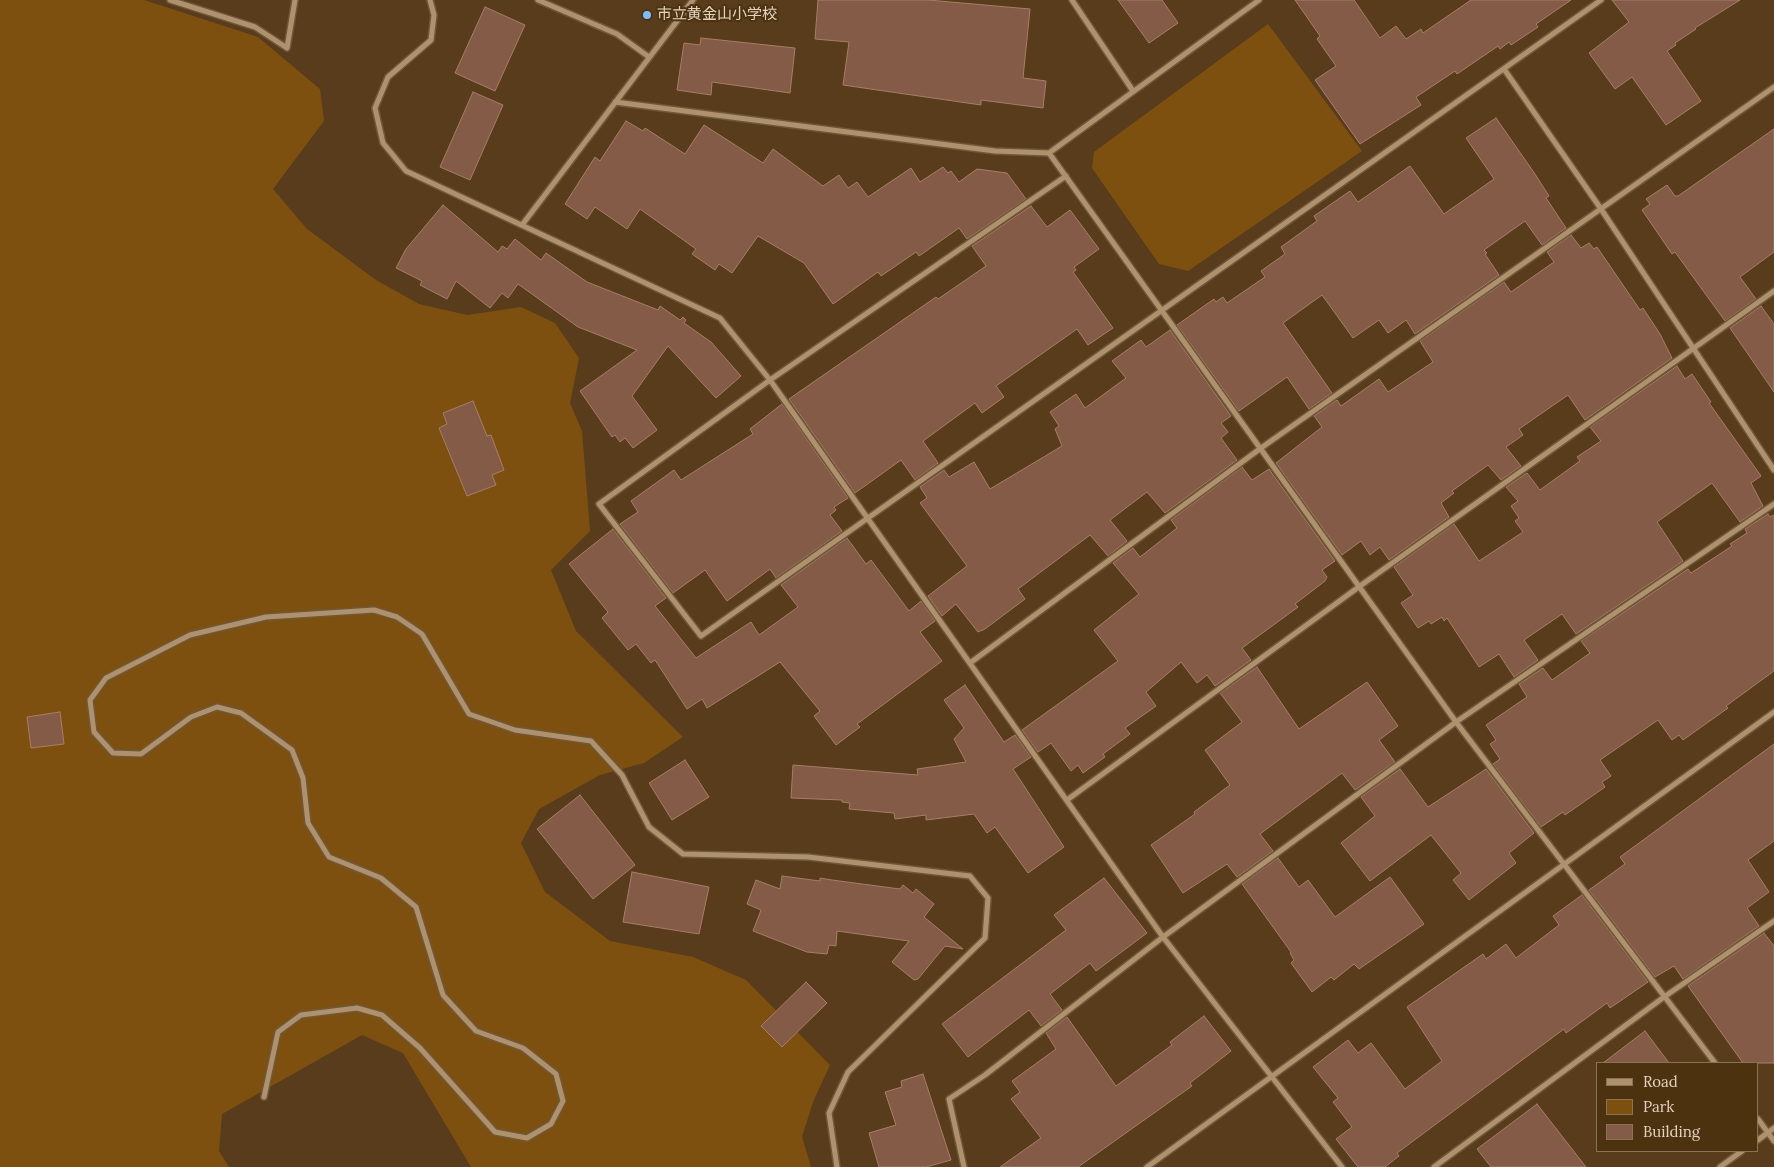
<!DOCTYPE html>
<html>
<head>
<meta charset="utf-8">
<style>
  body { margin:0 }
  #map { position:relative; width:1774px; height:1167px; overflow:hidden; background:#583c1c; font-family:Lora,serif }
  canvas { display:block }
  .legend { position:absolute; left:1596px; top:1062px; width:162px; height:90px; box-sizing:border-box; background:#4d3210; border:1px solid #897256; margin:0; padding:6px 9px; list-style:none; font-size:15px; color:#e3d2c0 }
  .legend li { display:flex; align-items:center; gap:10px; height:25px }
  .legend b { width:25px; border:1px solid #897256 }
</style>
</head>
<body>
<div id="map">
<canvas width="1774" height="1167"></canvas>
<ul class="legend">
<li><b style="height:6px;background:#b0916e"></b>Road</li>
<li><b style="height:14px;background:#7e5010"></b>Park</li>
<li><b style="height:14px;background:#835b46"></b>Building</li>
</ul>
</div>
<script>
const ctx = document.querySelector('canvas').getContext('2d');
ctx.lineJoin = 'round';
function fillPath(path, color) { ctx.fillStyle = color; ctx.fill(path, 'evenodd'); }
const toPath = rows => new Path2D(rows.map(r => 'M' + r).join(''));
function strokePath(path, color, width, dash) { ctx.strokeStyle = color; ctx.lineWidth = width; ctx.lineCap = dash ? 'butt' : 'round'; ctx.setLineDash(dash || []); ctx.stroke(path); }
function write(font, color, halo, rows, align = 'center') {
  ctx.font = font + ' Lora,"Noto Sans JP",serif'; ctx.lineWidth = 4; ctx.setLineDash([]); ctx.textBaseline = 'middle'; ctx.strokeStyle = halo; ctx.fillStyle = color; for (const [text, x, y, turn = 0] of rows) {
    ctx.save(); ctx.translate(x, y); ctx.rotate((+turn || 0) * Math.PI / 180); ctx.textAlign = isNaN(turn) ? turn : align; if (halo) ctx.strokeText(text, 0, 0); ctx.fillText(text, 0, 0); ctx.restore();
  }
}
fillPath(toPath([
  [0,0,144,0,258,37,320,89,324,121,273,189,307,229,376,280,419,304,467,315,521,307,555,323,579,358,570,403,582,431,590,531,551,570,576,631,683,737,644,763,600,775,539,809,521,843,545,892,610,941,693,957,746,980,830,1065,813,1102,802,1137,811,1167,471,1167,403,1053,362,1035,222,1114,219,1151,229,1167,0,1167],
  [1268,24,1362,151,1188,271,1159,264,1092,168,1094,152]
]), '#7e5010');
const building = toPath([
  [818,0,928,0,1030,9,1023,78,1046,81,1043,108,981,100,981,105,843,85,849,42,815,39,818,0],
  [1118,0,1162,0,1178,23,1149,43,1118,0],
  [1295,0,1354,0,1380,38,1396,26,1406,39,1421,29,1423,33,1471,0,1571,0,1536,24,1538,27,1511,45,1509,42,1500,49,1498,46,1457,74,1455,71,1416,97,1421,105,1360,144,1315,80,1336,66,1317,39,1320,36,1295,0],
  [1612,0,1740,0,1695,28,1696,29,1675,43,1676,45,1667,51,1701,101,1666,125,1632,77,1615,89,1589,53,1629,22,1612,0],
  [485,7,525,25,495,91,455,73,485,7],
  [701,38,795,48,790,93,712,82,711,95,677,90,684,43,700,45,701,38],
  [473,92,503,105,470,180,440,167,473,92],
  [1496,118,1535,174,1549,196,1546,198,1566,228,1542,245,1525,221,1484,250,1487,253,1485,254,1499,275,1415,334,1406,320,1388,333,1379,320,1353,338,1322,295,1283,323,1332,393,1309,409,1287,377,1239,411,1177,325,1214,299,1216,302,1223,297,1227,303,1265,277,1261,271,1285,254,1281,247,1317,221,1314,216,1350,191,1358,202,1410,166,1444,214,1494,179,1466,138,1496,118],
  [626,121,643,131,645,128,685,154,704,125,763,163,773,149,823,186,839,175,848,188,857,182,868,197,911,168,920,182,943,167,948,173,951,171,959,182,977,169,1007,173,1026,199,967,239,959,228,919,256,916,252,881,276,878,272,833,304,804,263,758,236,732,273,719,264,715,270,692,254,696,249,640,209,627,229,595,207,587,219,565,204,595,157,600,161,626,121],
  [1774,129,1774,252,1740,277,1756,299,1725,321,1675,252,1672,254,1642,210,1650,204,1646,199,1667,185,1675,196,1678,196,1774,129],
  [443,205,498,252,502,246,507,249,515,239,541,260,546,253,587,282,658,310,660,306,680,320,683,317,686,320,684,323,711,342,741,376,716,398,668,346,632,396,657,430,633,448,625,438,620,442,615,435,612,437,580,391,637,350,578,327,518,284,508,298,502,293,490,308,456,281,447,299,420,285,422,281,396,268,406,249,443,205],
  [1031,206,1047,227,1070,210,1099,249,1074,267,1076,270,1073,272,1113,328,1088,345,1077,329,996,386,1004,397,982,413,975,403,923,441,938,463,915,480,901,460,855,493,789,399,936,297,938,299,986,266,972,246,1031,206],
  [1571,235,1581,248,1589,243,1594,249,1597,247,1640,310,1643,308,1660,334,1672,358,1585,420,1568,395,1519,429,1523,435,1506,447,1521,466,1501,480,1488,465,1452,491,1454,493,1441,503,1449,517,1389,560,1380,547,1370,555,1361,541,1342,555,1276,463,1322,427,1314,416,1337,400,1341,406,1379,379,1388,392,1433,362,1420,341,1504,282,1511,292,1554,262,1547,252,1571,235],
  [1761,306,1774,324,1774,392,1730,328,1761,306],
  [1170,330,1231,416,1221,423,1228,432,1221,438,1237,460,1165,513,1147,492,1110,520,1127,541,1108,556,1090,535,1018,589,1025,599,985,629,978,632,956,604,942,616,928,596,967,566,920,503,927,498,920,487,944,470,949,477,974,462,990,489,1062,446,1055,429,1059,426,1050,412,1076,394,1085,408,1126,378,1112,361,1141,340,1146,347,1170,330],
  [1677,366,1685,379,1692,374,1711,402,1709,403,1761,476,1751,483,1763,506,1740,522,1712,483,1657,522,1683,561,1576,634,1562,614,1524,640,1538,660,1514,677,1499,654,1479,667,1447,618,1444,621,1442,617,1431,624,1429,621,1418,628,1401,603,1413,595,1394,567,1454,524,1479,561,1523,532,1515,521,1519,518,1511,506,1518,501,1506,487,1527,473,1540,490,1580,461,1577,457,1601,441,1590,427,1677,366],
  [473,401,487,436,491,435,504,470,492,475,496,485,467,496,439,428,447,424,443,413,473,401],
  [782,404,848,498,834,507,836,510,830,515,842,531,776,578,770,569,727,601,705,570,673,593,620,524,638,512,631,501,674,470,681,480,753,434,750,429,782,404],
  [1242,467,1252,480,1269,469,1335,561,1322,570,1327,577,1325,581,1295,604,1298,607,1242,648,1251,660,1215,686,1207,675,1197,683,1181,662,1146,692,1156,706,1125,728,1130,734,1103,754,1105,757,1083,773,1078,765,1071,771,1051,743,1038,752,1022,730,1118,661,1094,630,1139,594,1113,563,1133,548,1140,557,1177,528,1171,520,1242,467],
  [1768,514,1770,517,1774,515,1774,671,1726,706,1728,708,1683,740,1679,735,1672,740,1658,720,1600,760,1611,776,1602,782,1605,787,1565,815,1563,812,1541,827,1493,764,1500,759,1490,744,1496,740,1486,725,1527,697,1519,684,1543,668,1552,680,1590,653,1581,641,1688,569,1691,573,1732,546,1730,544,1747,533,1745,529,1768,514],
  [613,529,666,598,655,606,696,658,751,622,759,635,798,607,781,585,847,538,866,564,871,560,909,611,921,601,935,621,920,632,942,661,857,724,860,727,836,745,814,716,820,711,780,662,707,708,702,699,687,709,655,660,651,663,636,644,628,650,602,618,608,612,569,564,613,529],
  [1257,667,1299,729,1367,682,1398,726,1379,740,1395,762,1355,790,1342,773,1260,834,1273,851,1237,877,1227,864,1183,893,1151,845,1195,814,1194,812,1230,785,1205,750,1242,722,1220,693,1257,667],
  [965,685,1004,742,1015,735,1031,757,1013,769,1064,847,1028,873,995,827,987,833,974,814,926,820,926,815,895,819,894,813,849,809,850,803,842,802,842,800,791,798,793,765,918,775,917,769,966,762,954,739,964,728,944,700,965,685],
  [60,712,64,744,31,748,27,717,60,712],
  [1774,744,1774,841,1748,860,1769,892,1747,908,1759,926,1683,979,1674,966,1655,977,1589,890,1625,864,1620,857,1774,744],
  [685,760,709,797,672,820,649,783,685,760],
  [1400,769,1428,807,1486,769,1534,833,1509,853,1516,863,1469,900,1453,880,1461,873,1431,835,1370,881,1341,843,1375,816,1361,797,1400,769],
  [580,795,635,865,593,899,537,829,580,795],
  [1278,858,1299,887,1308,880,1335,917,1390,877,1424,924,1359,969,1354,964,1334,980,1331,977,1312,992,1291,963,1294,960,1290,953,1291,952,1242,884,1278,858],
  [632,872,709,887,699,934,623,922,632,872],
  [782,876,820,881,820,878,832,880,900,889,903,885,913,893,916,889,934,904,924,917,963,949,945,946,918,979,914,980,892,962,909,941,837,931,836,946,829,945,827,954,807,952,753,931,761,910,747,904,756,880,780,889,782,876],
  [1104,878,1147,933,1096,971,1090,963,1050,994,1062,1010,1041,1026,1029,1010,968,1057,942,1024,1066,930,1054,915,1104,878],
  [1582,895,1648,982,1610,1008,1607,1003,1566,1033,1564,1029,1397,1153,1399,1156,1385,1167,1358,1167,1336,1139,1352,1127,1333,1102,1338,1098,1313,1067,1348,1040,1358,1053,1371,1043,1405,1089,1442,1061,1407,1007,1483,954,1486,959,1506,944,1516,958,1559,925,1553,916,1582,895],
  [1764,933,1774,946,1774,1063,1743,1063,1688,986,1764,933],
  [806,982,827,1003,782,1047,761,1026,806,982],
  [1204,1016,1231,1051,1190,1083,1192,1086,1078,1167,1000,1167,1041,1138,1011,1099,1020,1092,1012,1081,1056,1049,1046,1033,1067,1017,1116,1086,1172,1045,1170,1042,1204,1016],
  [1645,1031,1669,1063,1603,1063,1645,1031],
  [923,1074,951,1160,926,1167,879,1167,869,1133,896,1125,885,1092,902,1087,901,1081,923,1074],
  [1537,1104,1586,1167,1491,1167,1477,1149,1537,1104]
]);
fillPath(building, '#835b46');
strokePath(building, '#a77e68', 1);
const street = toPath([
  [170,0,255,27,287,48,295,0],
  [430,0,434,15,431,40,388,77,375,108,383,143,406,171,720,318,770,380,1163,937,1342,1167],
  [538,0,617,34,649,57],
  [1072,0,1133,91],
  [1504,69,1601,209,1774,470],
  [615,102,995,151,1049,153,1259,0],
  [1049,153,1456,722,1715,1063],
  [1066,176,770,380,599,504,701,636,1601,0],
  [522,225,693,0],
  [970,663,1261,448,1774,87],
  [1067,800,1360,586,1774,291],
  [264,1097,278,1032,301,1015,357,1008,382,1015,420,1048,495,1132,527,1138,551,1124,563,1101,556,1074,523,1048,476,1031,443,995,416,907,381,878,329,857,308,823,303,778,292,750,241,713,217,707,191,717,141,754,113,753,94,732,90,700,106,678,190,635,266,617,374,610,397,617,422,634,469,714,515,730,591,741,622,775,649,827,683,854,808,857,970,876,988,898,985,938,848,1072,829,1113,837,1167],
  [1758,1119,1774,1141],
  [1758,1140,1774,1128],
  [964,1167,949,1099,985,1075,1163,937,1456,722,1774,504],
  [1147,1167,1774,712],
  [1434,1167,1664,997,1774,921],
  [1720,1167,1742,1151]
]);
strokePath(street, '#6e583a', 8);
strokePath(street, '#b0916e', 5);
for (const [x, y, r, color] of [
  [647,15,5,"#7fbdfa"]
]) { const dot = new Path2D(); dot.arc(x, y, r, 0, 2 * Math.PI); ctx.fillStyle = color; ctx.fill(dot); strokePath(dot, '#4d3210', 2); }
write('15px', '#e3d2c0', '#4d3210', [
  ["市立黄金山小学校",657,15]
], 'left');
</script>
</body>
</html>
